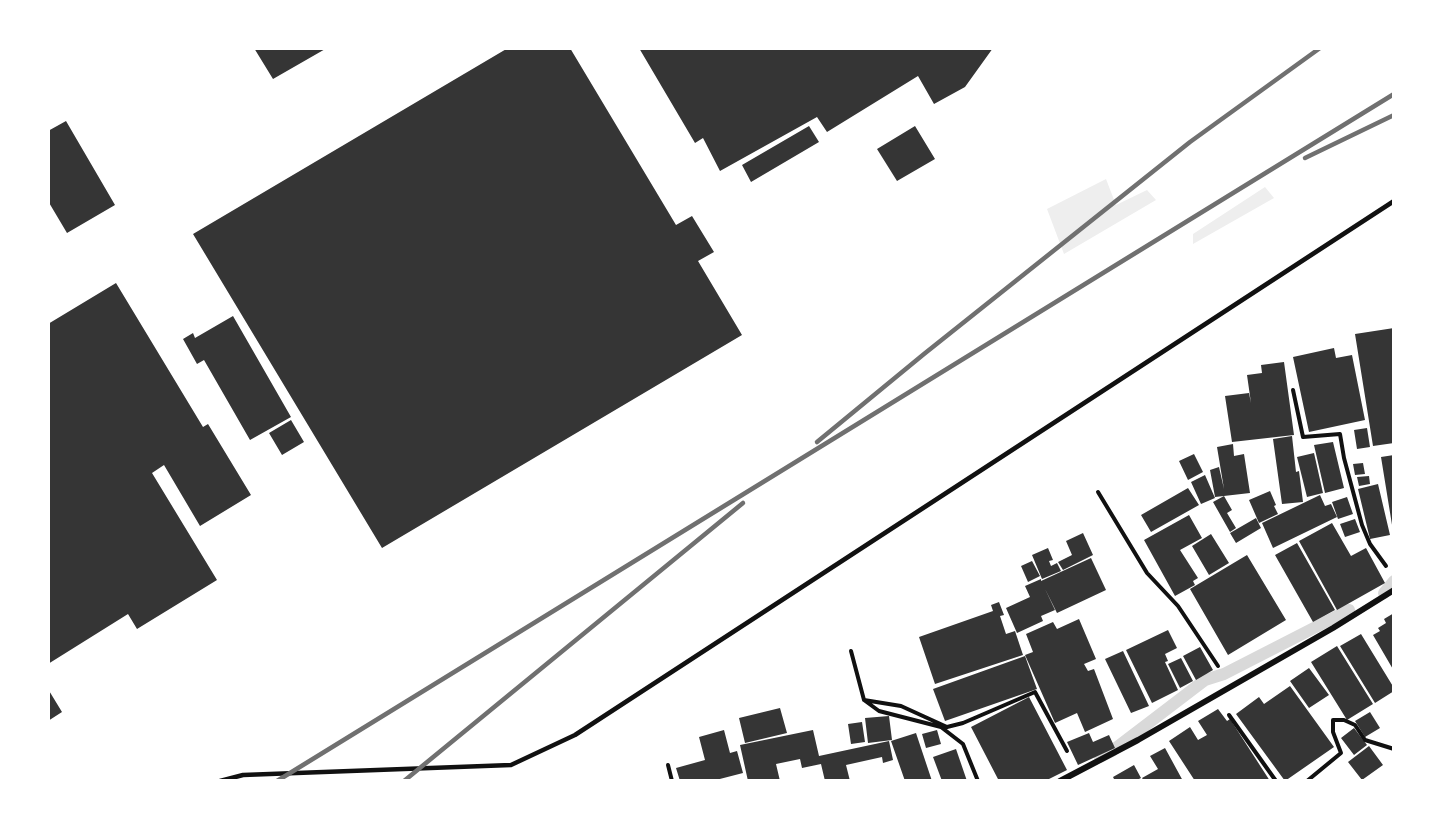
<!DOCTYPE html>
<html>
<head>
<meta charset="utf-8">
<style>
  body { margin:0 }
  #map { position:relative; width:1442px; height:829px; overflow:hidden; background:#fff; font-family:Rubik,sans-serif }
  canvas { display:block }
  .frame { position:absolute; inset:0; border:50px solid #fff; pointer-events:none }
</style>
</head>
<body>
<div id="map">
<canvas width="1442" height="829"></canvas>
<div class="frame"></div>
</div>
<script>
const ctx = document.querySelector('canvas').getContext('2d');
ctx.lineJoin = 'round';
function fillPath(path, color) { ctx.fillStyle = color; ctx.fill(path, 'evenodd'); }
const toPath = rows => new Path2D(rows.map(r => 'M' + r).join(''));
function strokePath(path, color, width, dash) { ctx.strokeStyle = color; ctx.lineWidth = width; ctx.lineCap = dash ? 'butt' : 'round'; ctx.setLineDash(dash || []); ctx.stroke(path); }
fillPath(toPath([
  [1106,179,1116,205,1147,190,1156,200,1064,254,1047,209],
  [1265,187,1274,198,1193,244,1193,234]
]), '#eee');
strokePath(toPath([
  [1384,593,1394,581],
  [1100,757,1112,751,1205,680,1224,674,1349,610]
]), '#d9d9d9', 12);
fillPath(toPath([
  [254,48,327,48,273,79],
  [508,48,570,48,676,225,692,216,714,252,698,261,742,335,382,548,193,234],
  [639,48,993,48,965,87,934,104,918,76,827,132,817,117,720,171,703,138,695,143],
  [66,121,115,205,67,233,48,201,48,131],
  [809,126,819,142,751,182,742,165],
  [915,126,935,159,897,181,877,149],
  [116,283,203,427,208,424,251,495,200,526,164,465,152,473,217,580,137,629,128,614,48,664,48,324],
  [233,316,291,417,250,440,204,360,197,364,183,339,193,333,195,338],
  [1394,328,1394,443,1373,446,1355,334],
  [1334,348,1336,358,1352,355,1365,420,1309,432,1293,357],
  [1284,362,1294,435,1232,442,1225,396,1249,393,1251,403,1247,375,1262,373,1261,365],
  [291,420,304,442,282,455,269,433],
  [1367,428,1370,447,1357,449,1354,430],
  [1292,436,1296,472,1299,471,1303,502,1282,504,1273,439],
  [1333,442,1344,488,1325,493,1314,445],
  [1233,444,1234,456,1244,454,1250,493,1215,497,1210,470,1219,467,1224,489,1217,447],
  [1314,453,1323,493,1307,497,1297,457],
  [1194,454,1203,472,1188,480,1179,461],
  [1394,455,1394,531,1393,531,1381,457],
  [1363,463,1365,474,1355,475,1353,464],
  [1205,475,1215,498,1201,504,1191,482],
  [1369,476,1370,484,1359,486,1357,477],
  [1378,484,1390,535,1370,539,1358,489],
  [1188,488,1199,505,1151,532,1141,515],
  [1270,491,1276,505,1274,506,1278,514,1259,523,1249,500],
  [1320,495,1325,506,1331,504,1337,517,1273,548,1262,523],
  [1224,496,1232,510,1227,513,1236,528,1230,532,1213,502],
  [1347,497,1353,514,1338,519,1332,502],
  [1189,515,1202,538,1180,550,1198,578,1193,581,1195,585,1175,596,1144,540],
  [1256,518,1261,528,1236,543,1230,533],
  [1355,519,1360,532,1345,537,1340,524],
  [1332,523,1351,556,1366,548,1385,583,1337,610,1299,541],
  [1083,533,1093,555,1063,570,1058,562,1072,555,1066,541],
  [1211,534,1229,563,1209,575,1192,546],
  [1297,543,1335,610,1313,622,1275,555],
  [1048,548,1053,560,1049,561,1051,566,1057,563,1061,571,1042,579,1032,555],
  [1247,555,1286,620,1228,655,1190,589],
  [1091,558,1106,590,1057,613,1045,589,1055,610,1041,616,1043,621,1017,633,1006,608,1030,597,1025,586,1041,579,1041,581],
  [1032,561,1040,576,1028,582,1021,566],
  [999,602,1004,615,1000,616,1006,634,1015,631,1023,655,935,684,919,637,993,611,991,605],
  [1394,613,1394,671,1373,635,1380,631,1378,628,1386,623,1384,619],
  [1079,619,1096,659,1084,664,1088,671,1094,669,1113,719,1085,732,1077,713,1055,723,1025,655,1033,652,1026,634,1053,622,1057,629],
  [1168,630,1177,648,1165,654,1168,661,1165,662,1178,690,1152,703,1126,650],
  [1361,634,1394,688,1394,691,1375,703,1340,646],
  [1337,646,1373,704,1347,720,1311,662],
  [1200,647,1213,670,1196,680,1183,656],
  [1123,651,1149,706,1131,713,1105,659],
  [1025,656,1037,689,945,721,933,689],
  [1181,658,1193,681,1180,688,1168,664],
  [1309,668,1329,695,1309,708,1290,681],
  [1290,686,1334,747,1285,781,1236,714,1259,697,1264,704],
  [48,689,62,712,48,721],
  [1029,697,1067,770,1045,781,999,781,971,727],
  [780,708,787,733,745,743,739,718],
  [1218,709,1227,721,1230,719,1270,781,1195,781,1169,741,1190,727,1198,740,1207,735,1198,721],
  [1370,712,1380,728,1365,737,1355,721],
  [889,716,892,740,868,743,865,718],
  [862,722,865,742,851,744,848,724],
  [1354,728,1367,745,1354,755,1341,738],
  [724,730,730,753,737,751,743,773,712,781,680,781,676,768,705,760,699,737],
  [813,730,819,756,889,741,893,760,883,763,882,757,846,765,850,781,825,781,821,764,802,768,800,759,776,764,780,781,748,781,740,745],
  [937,730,941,744,926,748,922,734],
  [916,733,932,781,905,781,891,741],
  [1089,733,1093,742,1109,735,1115,748,1078,765,1067,742],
  [1369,746,1383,765,1362,780,1348,762],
  [1165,748,1183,781,1144,781,1142,778,1158,769,1150,756],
  [956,749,967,781,942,781,933,757],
  [1134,765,1141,778,1139,779,1139,781,1115,781,1113,777]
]), '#353535');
strokePath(toPath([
  [1293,390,1303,437,1340,434,1344,458,1362,525,1370,544,1386,566],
  [1098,492,1147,573,1178,606,1218,666],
  [851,651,864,700,879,711,941,727,963,744,978,781],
  [864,700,901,706,947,727,963,723,1035,692,1067,751],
  [1229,715,1276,781],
  [668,765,672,781],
  [1307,781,1341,753,1333,732,1333,720,1344,720,1355,725,1365,740,1394,749]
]), '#111', 4);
strokePath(toPath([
  [220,781,243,775,511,765,575,735,1394,201]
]), '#111', 4.5);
strokePath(toPath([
  [1060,781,1138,740,1333,628,1394,590]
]), '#111', 6);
strokePath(toPath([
  [1305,158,1394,115],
  [817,442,924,354,1190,142,1320,48],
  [277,781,1394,94],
  [404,781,743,503]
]), '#707070', 4.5);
</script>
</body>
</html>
